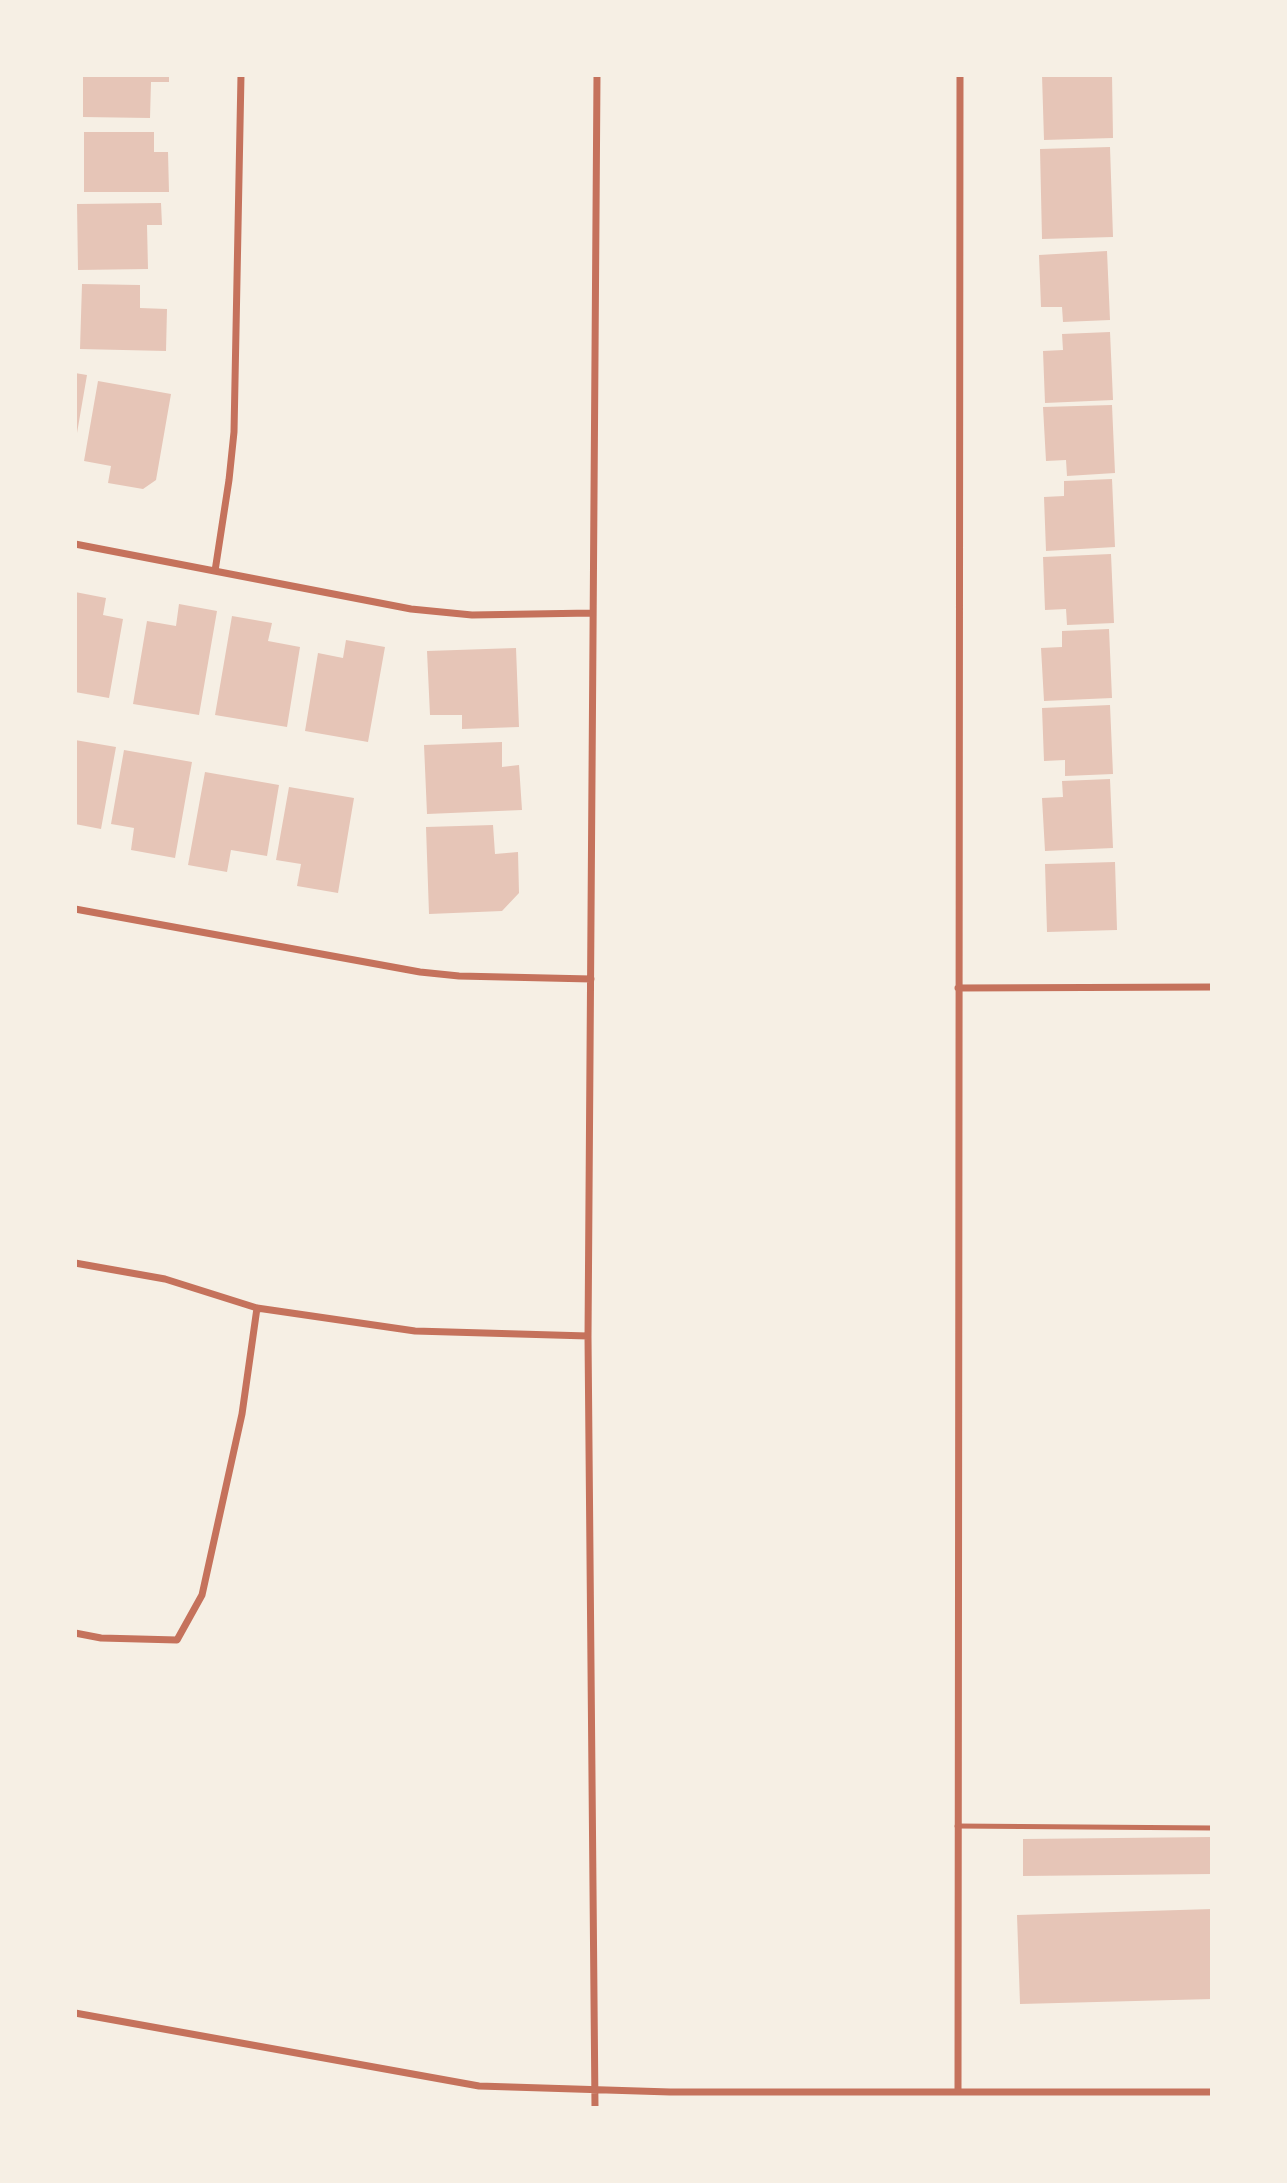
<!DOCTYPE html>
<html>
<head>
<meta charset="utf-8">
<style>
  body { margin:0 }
  #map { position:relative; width:1287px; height:2183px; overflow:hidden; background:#f6efe4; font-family:"Alegreya Sans",sans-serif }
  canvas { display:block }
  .frame { position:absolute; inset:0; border:77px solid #f6efe4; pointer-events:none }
</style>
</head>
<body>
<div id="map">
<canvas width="1287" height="2183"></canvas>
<div class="frame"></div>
</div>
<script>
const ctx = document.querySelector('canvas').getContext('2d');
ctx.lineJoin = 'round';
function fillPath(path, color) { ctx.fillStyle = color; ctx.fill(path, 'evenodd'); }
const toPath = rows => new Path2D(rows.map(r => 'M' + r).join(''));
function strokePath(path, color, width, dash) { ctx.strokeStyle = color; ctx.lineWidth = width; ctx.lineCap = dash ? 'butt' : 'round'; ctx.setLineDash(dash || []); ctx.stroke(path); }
fillPath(toPath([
  [83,75,169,75,169,82,151,82,150,118,83,117],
  [1042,75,1112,75,1113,138,1044,140],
  [84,132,154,132,154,152,168,152,169,192,84,192],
  [1110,147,1113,237,1042,239,1040,149],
  [161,203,162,225,147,225,148,269,78,270,77,204],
  [1107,251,1110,320,1063,322,1062,307,1041,307,1039,255],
  [82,284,140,285,140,308,167,309,166,351,80,349],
  [1110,332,1113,400,1045,403,1043,351,1063,350,1062,334],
  [75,373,87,375,77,433,75,433],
  [98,381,171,394,156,480,143,489,108,483,111,466,84,461],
  [1112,405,1115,473,1067,476,1066,460,1046,461,1043,407],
  [1112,479,1115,547,1046,551,1044,497,1064,496,1064,481],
  [1111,554,1114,623,1067,625,1066,609,1045,610,1043,557],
  [75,592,106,598,103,615,123,619,109,698,75,692],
  [179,604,217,611,199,715,133,704,147,621,176,626],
  [232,616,272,623,268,641,300,647,287,727,215,715],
  [1109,629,1112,698,1044,701,1041,648,1062,647,1062,631],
  [346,640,385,647,368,742,305,731,318,653,343,658],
  [516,648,519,727,462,729,462,715,430,715,427,651],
  [1110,705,1113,774,1065,776,1065,760,1044,761,1042,708],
  [75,740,116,747,101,829,75,824],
  [502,742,502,767,519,765,522,810,427,814,424,745],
  [124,750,192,762,175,858,131,850,134,828,111,824],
  [205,772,279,785,267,856,231,850,227,872,188,865],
  [1110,779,1113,848,1045,851,1042,798,1063,797,1062,781],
  [289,787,354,798,338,893,297,886,301,864,276,860],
  [493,825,495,854,518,852,519,893,502,911,429,914,426,827],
  [1115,862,1117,930,1047,932,1045,864],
  [1212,1837,1212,1874,1023,1876,1023,1839],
  [1212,1909,1212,1999,1020,2004,1017,1915]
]), '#e6c5b7');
strokePath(toPath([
  [957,1826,1212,1828]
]), '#c5725c', 5);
strokePath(toPath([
  [75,544,411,609,472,615,592,613],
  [215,571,229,480,234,432,241,75],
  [75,909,420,972,459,976,591,979],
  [958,988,1212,987],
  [75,1263,165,1279,257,1308,415,1331,588,1336],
  [75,1633,101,1638,177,1640,202,1595,242,1414,257,1308],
  [75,2013,479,2086,670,2092,1212,2092],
  [958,2091,960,75],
  [595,2108,588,1336,597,75]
]), '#c5725c', 7);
</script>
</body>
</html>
